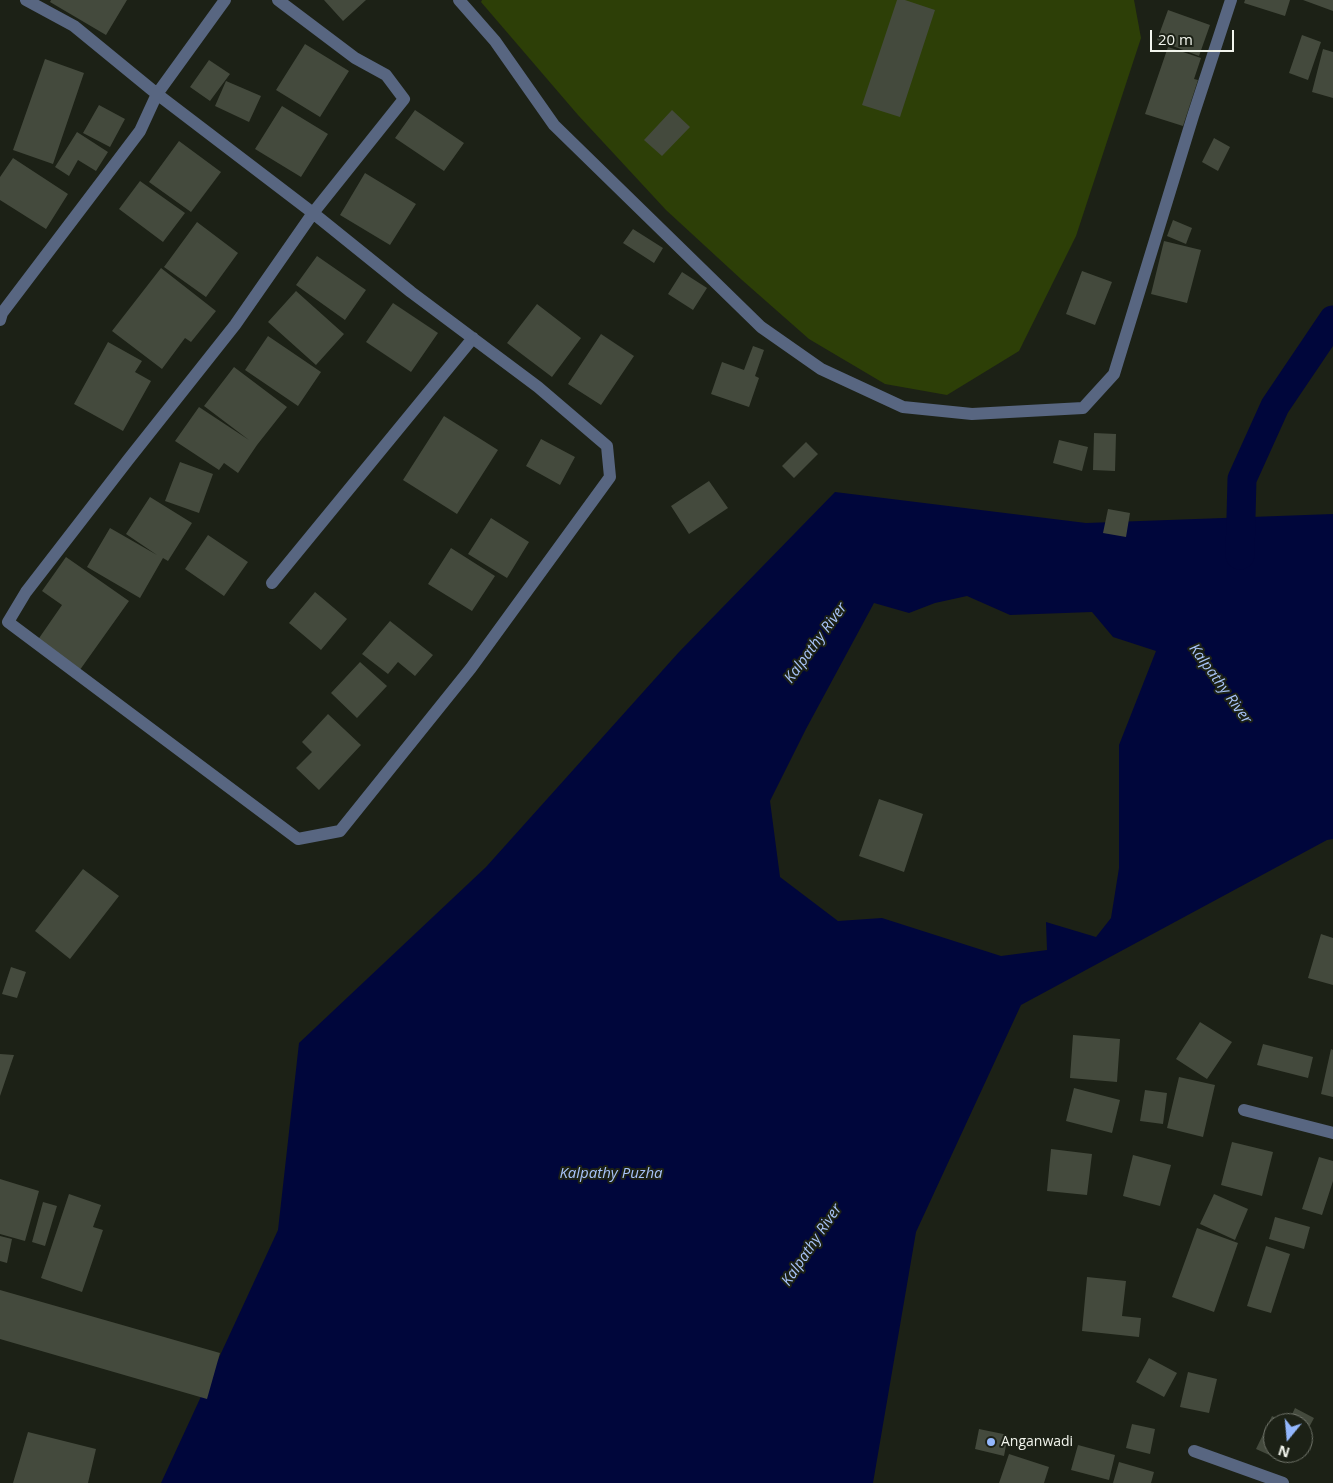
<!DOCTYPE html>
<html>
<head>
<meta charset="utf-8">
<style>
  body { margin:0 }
  #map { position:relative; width:1333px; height:1483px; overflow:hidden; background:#1c2116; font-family:"Open Sans",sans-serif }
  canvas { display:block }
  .north { position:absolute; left:1263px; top:1413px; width:50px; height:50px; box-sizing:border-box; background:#1c2116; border:1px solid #72766c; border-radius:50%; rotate:197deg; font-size:14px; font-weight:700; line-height:20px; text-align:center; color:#f2f5ed }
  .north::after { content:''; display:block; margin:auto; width:18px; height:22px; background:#93b7fd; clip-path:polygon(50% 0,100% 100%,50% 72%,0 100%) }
  .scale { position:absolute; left:1150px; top:30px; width:84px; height:22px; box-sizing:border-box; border:2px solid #f2f5ed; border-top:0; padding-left:6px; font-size:15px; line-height:18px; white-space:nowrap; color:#f2f5ed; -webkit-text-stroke:4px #1c2116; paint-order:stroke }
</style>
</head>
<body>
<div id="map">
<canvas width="1333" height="1483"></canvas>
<div class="north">N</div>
<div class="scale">20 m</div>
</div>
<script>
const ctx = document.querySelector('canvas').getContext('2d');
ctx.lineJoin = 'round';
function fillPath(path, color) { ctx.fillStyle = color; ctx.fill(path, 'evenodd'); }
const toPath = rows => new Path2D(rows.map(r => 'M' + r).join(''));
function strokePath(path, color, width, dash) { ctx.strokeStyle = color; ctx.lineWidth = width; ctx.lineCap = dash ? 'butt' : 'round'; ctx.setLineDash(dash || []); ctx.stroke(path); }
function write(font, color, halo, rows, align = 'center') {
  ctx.font = font + ' "Open Sans",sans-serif'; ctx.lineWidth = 4; ctx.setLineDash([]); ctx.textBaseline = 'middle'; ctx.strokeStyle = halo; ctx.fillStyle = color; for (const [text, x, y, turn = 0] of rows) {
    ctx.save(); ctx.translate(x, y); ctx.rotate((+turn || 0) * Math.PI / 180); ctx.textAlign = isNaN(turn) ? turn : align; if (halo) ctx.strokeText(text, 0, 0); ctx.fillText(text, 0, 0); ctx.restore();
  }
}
fillPath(toPath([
  [482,0,1134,0,1141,38,1076,236,1019,351,947,395,885,384,809,339,742,280,666,210,578,115,481,2]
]), '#2d3f07');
fillPath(toPath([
  [835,492,1086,523,1333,514,1333,839,1327,840,1021,1005,916,1232,873,1483,161,1483,278,1230,299,1043,486,867,679,652],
  [967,596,1010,615,1092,612,1113,637,1156,651,1119,745,1119,868,1111,918,1096,937,1046,922,1047,950,1001,956,882,918,838,921,780,877,770,801,806,729,874,603,909,613,935,603]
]), '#00063b');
strokePath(toPath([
  [1240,555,1242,479,1275,406,1333,320]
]), '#00063b', 29);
fillPath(toPath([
  [51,0,127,0,106,35,50,2],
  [324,0,366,0,343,21],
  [897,0,905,0,935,10,900,117,862,105],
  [1245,0,1290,0,1285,16,1244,3],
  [1303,0,1333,0,1333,11],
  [1168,10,1210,25,1199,56,1157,40],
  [1302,35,1321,42,1308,80,1289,73],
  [305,44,349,71,320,117,276,90],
  [1168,47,1201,58,1194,79,1198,80,1183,126,1145,114],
  [1323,49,1333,52,1333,98,1312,92],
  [45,59,84,73,53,164,13,150],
  [209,60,230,74,210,101,190,87],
  [226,81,261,96,249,122,215,106],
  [99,105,125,119,110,147,83,133],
  [282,106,328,134,301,177,255,149],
  [415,110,464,143,444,171,395,138],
  [672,110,690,127,662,156,644,140],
  [77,132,108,152,96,171,78,160,69,176,55,167],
  [1214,138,1230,147,1218,171,1202,162],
  [179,141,221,172,191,212,149,182],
  [13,158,68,194,46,229,0,200,0,177],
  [365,173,416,204,390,245,340,215],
  [140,181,185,213,163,242,119,209],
  [1173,220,1192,228,1186,244,1167,236],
  [197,222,238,253,206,297,164,267],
  [633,229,663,248,654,263,623,243],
  [1164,241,1201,250,1187,303,1151,294],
  [317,256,366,290,345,320,296,285],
  [161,268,216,311,191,342,185,338,162,369,112,331],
  [1082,271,1112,282,1095,325,1066,314],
  [682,272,707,288,693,310,668,294],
  [296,291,344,334,316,365,268,322],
  [393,303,438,333,411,372,366,342],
  [537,304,581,338,552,377,507,343],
  [601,334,634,356,601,405,568,384],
  [268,336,321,372,298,406,245,370],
  [108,342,142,361,135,372,151,381,123,431,74,404],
  [753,346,764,350,755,376,759,378,749,407,711,394,722,362,744,370],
  [234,367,287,407,257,445,238,473,224,463,219,470,175,441,199,407,249,440,204,406],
  [444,416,498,450,457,514,403,480],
  [1094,433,1116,434,1115,471,1093,470],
  [541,439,575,457,560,485,526,466],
  [1059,440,1088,447,1082,471,1053,463],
  [806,442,818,454,794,478,782,466],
  [180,462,213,474,199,513,165,501],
  [709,481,728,508,689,534,671,506],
  [150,497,192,523,168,561,163,558,140,598,87,567,110,528,157,555,126,534],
  [1108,509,1130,513,1126,537,1103,533],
  [491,518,529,542,507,578,468,554],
  [208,535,248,562,224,596,185,569],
  [451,548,495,576,472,611,428,584],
  [66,557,129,601,77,674,35,644,62,605,42,591],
  [315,592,347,619,321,650,289,623],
  [390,621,433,655,415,676,398,662,388,674,362,654],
  [360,662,387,686,357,718,331,693],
  [328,714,361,745,319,790,296,768,312,752,302,742],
  [879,799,923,814,904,872,859,856],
  [83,869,119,896,70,959,35,931],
  [1321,934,1333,938,1333,985,1308,978],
  [11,967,26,972,17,998,2,994],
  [1200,1022,1232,1042,1207,1079,1176,1059],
  [1073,1035,1120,1039,1117,1082,1070,1078],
  [1263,1044,1313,1057,1308,1078,1257,1065],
  [1331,1049,1333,1050,1333,1097,1321,1094],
  [0,1054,14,1055,0,1096],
  [1179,1077,1215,1085,1203,1137,1167,1128],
  [1074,1088,1120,1100,1112,1133,1066,1121],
  [1145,1090,1167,1093,1163,1124,1140,1121],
  [1232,1142,1273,1152,1262,1196,1221,1185],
  [1051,1149,1092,1154,1087,1195,1047,1191],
  [1133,1155,1171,1165,1160,1206,1123,1196],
  [1319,1157,1333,1161,1333,1181,1322,1215,1302,1209],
  [0,1179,39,1191,25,1241,0,1234],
  [69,1194,101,1205,93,1227,103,1230,82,1292,41,1278],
  [1214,1194,1248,1209,1235,1240,1200,1224],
  [43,1202,57,1206,45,1246,32,1242],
  [1275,1217,1310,1227,1304,1249,1269,1239],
  [1197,1228,1238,1243,1214,1312,1172,1297],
  [0,1236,12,1239,7,1263,0,1261],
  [1266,1246,1290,1254,1271,1313,1247,1306],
  [1087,1277,1126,1281,1122,1316,1141,1318,1139,1337,1082,1331],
  [0,1290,220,1353,207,1399,0,1339],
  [1149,1358,1177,1373,1164,1397,1136,1382],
  [1188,1372,1217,1379,1209,1413,1180,1407],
  [1295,1408,1314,1418,1305,1435,1303,1434,1303,1423,1288,1423],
  [1272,1416,1286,1423,1273,1423,1273,1453,1279,1453,1276,1458,1256,1449],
  [1132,1424,1155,1429,1150,1454,1126,1448],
  [979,1429,1008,1435,1004,1456,975,1449],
  [28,1432,96,1449,88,1483,13,1483],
  [1078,1445,1115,1455,1109,1480,1071,1470],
  [1009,1454,1049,1467,1044,1483,999,1483],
  [1119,1462,1154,1472,1151,1483,1113,1483]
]), '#444a3d');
strokePath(toPath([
  [26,0,74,26,157,94,313,213,411,292,538,387,607,446,610,477,471,668,340,831,298,839,8,622,26,592,128,460,235,325,313,213,404,99,386,75,355,58,278,0],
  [459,0,495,41,554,125,761,327,821,369,903,407,972,414,1083,408,1114,374,1193,116,1231,0],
  [0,320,2,313,140,131,157,94,225,0],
  [272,583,473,338],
  [1244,1110,1333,1133],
  [1194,1451,1283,1483]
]), '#586681', 12);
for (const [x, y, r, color] of [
  [991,1442,5,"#93b7fd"]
]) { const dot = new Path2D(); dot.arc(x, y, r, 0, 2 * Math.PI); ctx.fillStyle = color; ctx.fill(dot); strokePath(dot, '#1c2116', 2); }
write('14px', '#f2f5ed', '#1c2116', [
  ["Anganwadi",1001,1442]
], 'left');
write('italic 15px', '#a8c3f7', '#1c2116', [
  ["Kalpathy River",816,643,-54],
  ["Kalpathy River",1220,684,54],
  ["Kalpathy Puzha",611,1174],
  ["Kalpathy River",812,1245,-56]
]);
</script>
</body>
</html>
